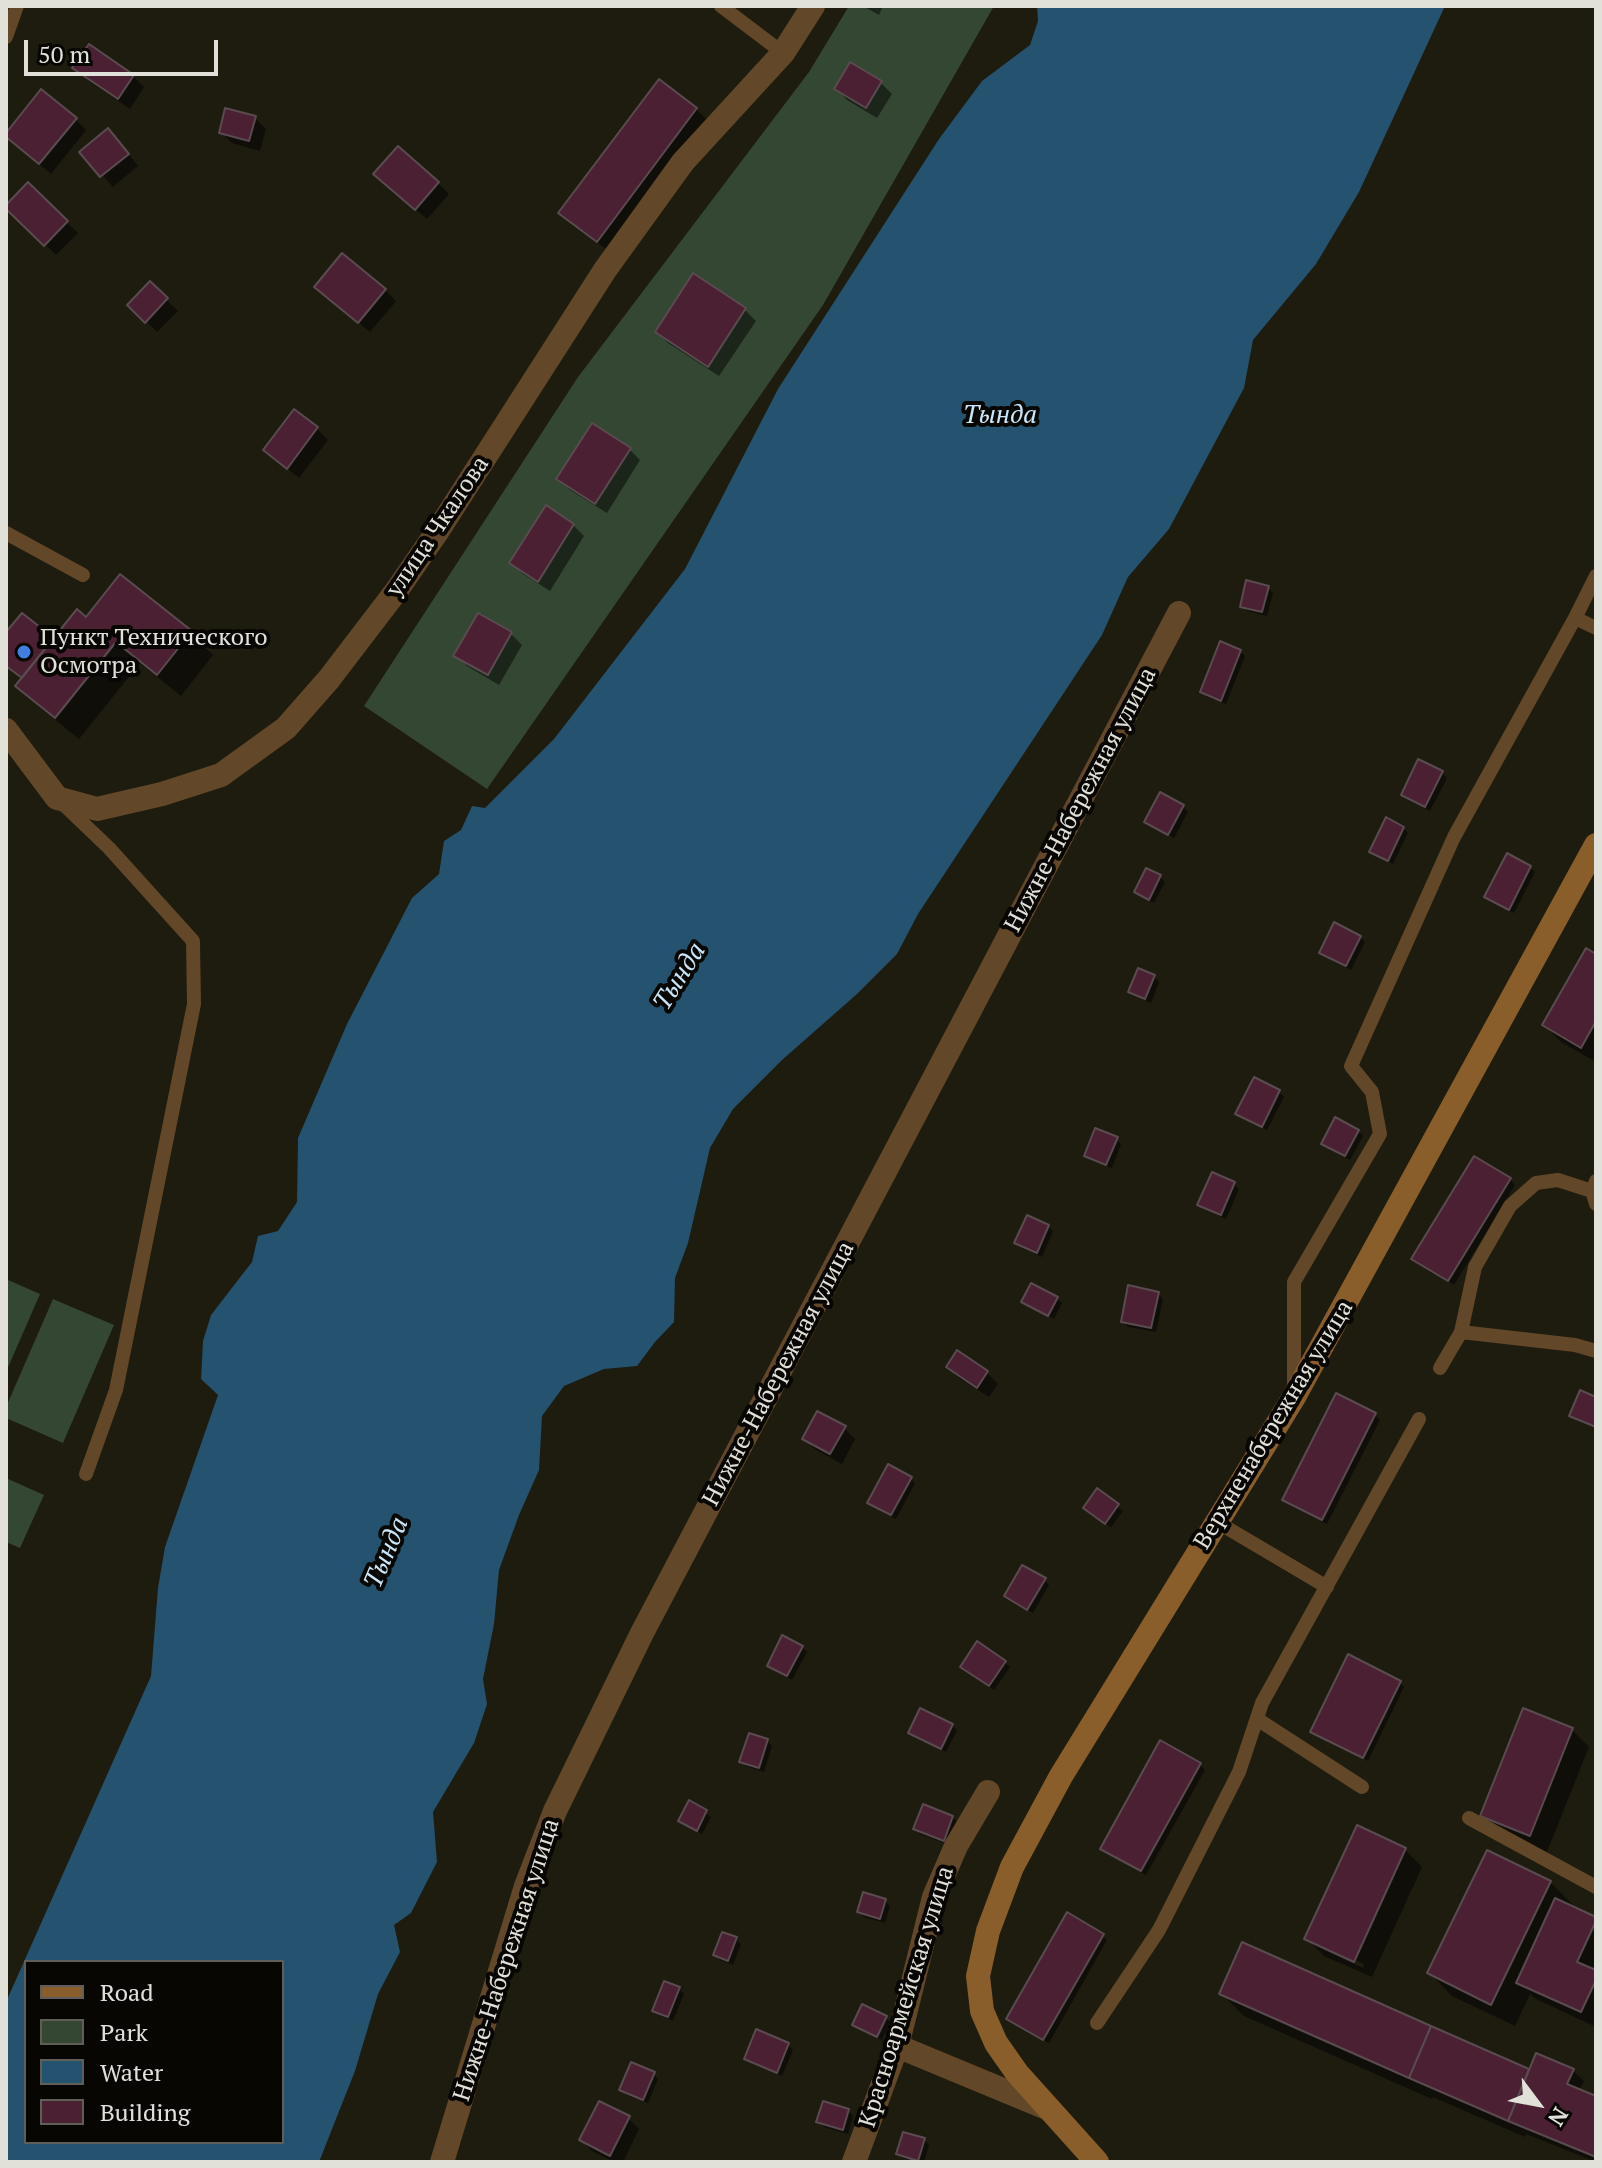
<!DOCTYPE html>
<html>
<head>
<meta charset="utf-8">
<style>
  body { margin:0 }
  #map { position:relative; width:1602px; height:2168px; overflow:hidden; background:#1e1b0f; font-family:"PT Serif",serif }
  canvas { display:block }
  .frame { position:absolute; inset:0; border:8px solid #e2e1d9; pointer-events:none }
  .legend { position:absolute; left:24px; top:1960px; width:260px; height:184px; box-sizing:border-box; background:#070603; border:2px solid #5f5e59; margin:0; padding:10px 14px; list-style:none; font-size:24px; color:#e2e1d9 }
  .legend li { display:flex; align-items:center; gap:16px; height:40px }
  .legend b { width:40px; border:2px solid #5f5e59 }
  .north { position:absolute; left:1498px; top:2064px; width:80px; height:80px; -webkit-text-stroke:6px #070603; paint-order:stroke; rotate:122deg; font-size:22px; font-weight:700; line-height:32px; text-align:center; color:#e2e1d9 }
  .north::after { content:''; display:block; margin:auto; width:28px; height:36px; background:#e2e1d9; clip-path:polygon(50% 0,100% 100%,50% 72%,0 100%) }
  .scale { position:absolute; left:24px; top:40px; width:194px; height:36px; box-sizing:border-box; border:4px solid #e2e1d9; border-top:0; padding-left:10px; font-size:24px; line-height:28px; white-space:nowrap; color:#e2e1d9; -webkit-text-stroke:6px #070603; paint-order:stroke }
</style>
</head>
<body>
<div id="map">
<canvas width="1602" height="2168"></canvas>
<div class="frame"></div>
<ul class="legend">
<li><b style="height:10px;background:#895e2a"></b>Road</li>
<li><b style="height:22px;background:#334732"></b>Park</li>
<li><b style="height:22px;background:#24526f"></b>Water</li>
<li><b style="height:22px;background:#4b2032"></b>Building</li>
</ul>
<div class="north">N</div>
<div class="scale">50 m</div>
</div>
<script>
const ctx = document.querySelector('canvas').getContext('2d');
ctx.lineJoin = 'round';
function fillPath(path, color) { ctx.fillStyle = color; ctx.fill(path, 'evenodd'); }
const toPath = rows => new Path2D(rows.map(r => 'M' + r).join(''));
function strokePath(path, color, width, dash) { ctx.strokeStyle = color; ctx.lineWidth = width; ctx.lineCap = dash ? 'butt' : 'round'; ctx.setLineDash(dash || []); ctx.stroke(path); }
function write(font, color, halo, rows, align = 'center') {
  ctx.font = font + ' "PT Serif",serif'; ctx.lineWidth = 8; ctx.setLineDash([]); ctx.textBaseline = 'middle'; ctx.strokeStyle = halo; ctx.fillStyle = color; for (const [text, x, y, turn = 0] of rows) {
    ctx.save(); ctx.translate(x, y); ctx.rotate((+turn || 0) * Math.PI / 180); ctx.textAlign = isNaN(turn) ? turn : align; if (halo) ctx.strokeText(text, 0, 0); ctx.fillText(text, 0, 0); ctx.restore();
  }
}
fillPath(toPath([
  [849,6,994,6,823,305,487,789,364,706,578,377,809,72],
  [6,1279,40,1294,6,1372],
  [53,1299,114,1325,63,1443,6,1418,6,1407],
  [6,1478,44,1495,20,1548,6,1542]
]), '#334732');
fillPath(toPath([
  [1037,6,1445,6,1359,192,1316,264,1253,340,1244,388,1169,529,1128,577,1102,635,918,914,897,954,857,994,782,1060,733,1109,710,1148,688,1243,675,1278,674,1322,655,1342,637,1366,604,1369,564,1386,542,1416,539,1470,519,1515,499,1570,494,1624,483,1679,487,1704,474,1743,433,1812,437,1862,411,1913,394,1925,400,1952,378,1994,355,2071,319,2162,6,2162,6,2002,151,1676,158,1588,165,1547,218,1395,201,1379,203,1341,211,1315,252,1262,258,1236,278,1231,297,1202,298,1138,347,1024,412,898,439,874,444,841,461,830,472,806,485,808,554,739,685,569,778,389,939,139,982,81,1030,45,1038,21],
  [26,1962,282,1962,282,2142,26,2142]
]), '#24526f');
fillPath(toPath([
  [863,6,883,6,879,15],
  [89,46,133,76,144,87,130,109,86,79,75,68],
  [881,83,892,94,877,118,847,100,836,88],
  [696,109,707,120,609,251,572,224,561,213],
  [255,118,266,129,260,151,232,143,221,132],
  [75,119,86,130,51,174,6,136],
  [119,142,138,166,113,187,82,152],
  [438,183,449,194,427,219,387,185],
  [28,185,78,233,56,255,7,207],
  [693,276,745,310,756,321,719,376,668,343,657,332],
  [150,284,178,311,157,332,130,305],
  [385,290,396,301,370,332,328,298],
  [317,429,328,440,299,478,265,450],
  [629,449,640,460,607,513,570,490,559,479],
  [546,508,573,525,584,536,550,591,523,574,512,563],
  [120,577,191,633,213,655,181,696,140,663,79,739,41,708,18,686,23,679,6,666,6,636,54,641,86,619],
  [1268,588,1273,593,1267,616,1247,611,1242,606],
  [511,634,522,645,499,685,467,666,456,655],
  [1240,651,1245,656,1226,704,1207,697,1202,692],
  [1442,773,1447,778,1430,811,1408,800,1403,795],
  [1161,795,1183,807,1188,812,1174,838,1152,827,1147,822],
  [1403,828,1408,833,1393,864,1376,856,1371,851],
  [1530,868,1535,872,1514,913,1491,901,1486,897],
  [1160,877,1165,882,1154,903,1141,897,1136,892],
  [1360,937,1365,942,1351,970,1326,957,1321,952],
  [1596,956,1596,1062,1561,1042,1544,1025],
  [1139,970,1154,977,1159,982,1151,1003,1135,996,1130,992],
  [1255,1079,1279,1092,1284,1097,1267,1130,1242,1118,1238,1113],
  [1358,1131,1363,1136,1350,1160,1328,1148,1324,1143],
  [1116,1139,1121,1144,1112,1168,1091,1160,1086,1155],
  [1510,1180,1515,1185,1454,1285,1419,1263],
  [1234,1184,1239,1189,1226,1219,1205,1209,1200,1204],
  [1048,1226,1053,1231,1042,1257,1022,1248,1017,1243],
  [1158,1294,1163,1299,1156,1332,1128,1327,1123,1322],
  [1057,1298,1062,1303,1054,1319,1029,1306,1024,1302],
  [958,1352,987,1373,998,1384,989,1397,959,1378,948,1367],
  [1375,1415,1380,1420,1327,1524,1289,1505,1284,1500],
  [844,1428,855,1439,842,1464,816,1450,804,1439],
  [910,1478,915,1483,896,1519,874,1507,869,1502],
  [1097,1491,1123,1511,1111,1527,1090,1513],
  [1044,1580,1049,1585,1033,1613,1007,1596],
  [802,1647,807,1652,792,1680,774,1670,769,1665],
  [1005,1663,1010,1667,994,1690,967,1671],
  [1399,1682,1404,1687,1368,1761,1317,1736,1312,1731],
  [952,1725,957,1730,946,1752,915,1738,910,1733],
  [1572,1730,1589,1747,1547,1852,1499,1832,1482,1815],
  [767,1741,772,1746,764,1772,746,1766,742,1761],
  [1200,1765,1205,1770,1146,1875,1108,1854,1103,1849],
  [690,1803,711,1817,702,1834,681,1820],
  [952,1817,957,1822,949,1845,920,1834,915,1829],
  [1405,1850,1422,1867,1372,1977,1324,1956,1307,1938],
  [1324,1946,1364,1964,1363,1968,1324,1950],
  [1550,1882,1573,1905,1571,1908,1596,1920,1596,2027,1536,1999,1530,1994,1515,2026,1452,1996,1430,1973],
  [885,1901,890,1906,885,1923,864,1917,859,1912],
  [1102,1935,1107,1940,1049,2043,1013,2023,1008,2018],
  [736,1939,741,1944,733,1965,720,1960,715,1955],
  [679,1989,684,1994,673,2021,659,2015,654,2010],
  [1221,1993,1530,2073,1572,2070,1584,2081,1579,2091,1596,2098,1596,2162,1526,2134,1525,2137,1433,2097,1432,2099,1244,2016],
  [885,2017,890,2022,882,2040,859,2029,854,2024],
  [788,2045,793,2050,782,2076,751,2063,746,2058],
  [653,2074,658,2079,648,2103,627,2095,622,2090],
  [848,2111,853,2116,848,2134,824,2127,819,2122],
  [628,2118,639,2129,623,2162,614,2162,592,2151,581,2140],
  [924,2140,929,2145,924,2162,903,2158,898,2154]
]), '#0007');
const building = toPath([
  [89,44,134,75,118,99,72,68,89,44],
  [850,62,882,81,866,108,834,89,850,62],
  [659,79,697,108,597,242,558,213,659,79],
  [41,89,77,118,39,164,6,137,6,133,41,89],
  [225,108,256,116,249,141,219,133,225,108],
  [108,128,129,154,100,177,79,152,108,128],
  [398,146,439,182,415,210,373,174,398,146],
  [28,182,68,221,44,246,6,209,6,205,28,182],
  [342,253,386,289,358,323,314,287,342,253],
  [693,273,746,308,708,367,655,332,693,273],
  [150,281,168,298,145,323,127,305,150,281],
  [294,409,318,427,287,469,263,450,294,409],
  [592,423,631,448,595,504,556,479,592,423],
  [546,505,574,524,538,582,509,563,546,505],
  [120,574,192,631,157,675,116,642,55,718,15,686,77,609,86,617,120,574],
  [1246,580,1269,586,1262,612,1240,607,1246,580],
  [22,613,54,638,22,678,6,666,6,632,22,613],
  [478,613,512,632,488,675,453,656,478,613],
  [1220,641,1241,650,1221,701,1200,692,1220,641],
  [1418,759,1443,771,1425,807,1401,795,1418,759],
  [1160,792,1184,805,1168,835,1144,822,1160,792],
  [1386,817,1404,827,1388,861,1369,852,1386,817],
  [1507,853,1531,866,1509,910,1484,897,1507,853],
  [1146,868,1161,875,1149,900,1134,892,1146,868],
  [1334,922,1361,936,1346,966,1319,953,1334,922],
  [1586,948,1596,954,1596,1021,1581,1048,1542,1025,1586,948],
  [1138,968,1155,975,1145,999,1128,992,1138,968],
  [1254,1077,1280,1090,1262,1127,1235,1114,1254,1077],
  [1335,1117,1359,1130,1345,1156,1321,1144,1335,1117],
  [1095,1128,1118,1137,1106,1165,1084,1156,1095,1128],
  [1474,1156,1511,1178,1448,1281,1411,1259,1474,1156],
  [1212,1172,1235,1182,1221,1215,1197,1205,1212,1172],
  [1027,1215,1049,1225,1037,1253,1014,1243,1027,1215],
  [1031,1283,1058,1297,1048,1316,1021,1302,1031,1283],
  [1128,1285,1159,1292,1151,1328,1121,1322,1128,1285],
  [957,1350,988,1371,977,1388,946,1367,957,1350],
  [1580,1390,1596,1397,1596,1427,1569,1416,1580,1390],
  [1336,1393,1376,1413,1322,1520,1282,1500,1336,1393],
  [817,1411,846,1426,830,1454,802,1439,817,1411],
  [888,1464,912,1477,891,1515,867,1503,888,1464],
  [1097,1488,1119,1504,1105,1524,1083,1508,1097,1488],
  [1022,1565,1046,1578,1027,1610,1004,1596,1022,1565],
  [782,1635,803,1646,787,1676,767,1666,782,1635],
  [977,1641,1006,1661,989,1686,960,1667,977,1641],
  [1348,1654,1401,1681,1363,1758,1310,1732,1348,1654],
  [920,1708,953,1724,941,1749,908,1733,920,1708],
  [1523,1708,1573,1728,1530,1836,1480,1816,1523,1708],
  [749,1733,768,1739,759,1768,739,1762,749,1733],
  [1160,1740,1201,1763,1141,1871,1100,1849,1160,1740],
  [689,1800,707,1810,697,1831,678,1821,689,1800],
  [923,1804,953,1816,944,1841,913,1829,923,1804],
  [1357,1825,1406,1848,1354,1962,1304,1939,1357,1825],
  [1487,1850,1551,1881,1491,2005,1427,1973,1487,1850],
  [863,1892,886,1899,880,1919,857,1912,863,1892],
  [1555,1898,1596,1917,1596,1921,1577,1962,1596,1970,1596,1980,1581,2012,1516,1983,1555,1898],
  [1067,1912,1104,1934,1043,2040,1006,2019,1067,1912],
  [722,1932,737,1937,728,1961,713,1955,722,1932],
  [1242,1942,1431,2026,1409,2078,1219,1994,1242,1942],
  [664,1981,680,1987,668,2017,652,2011,664,1981],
  [862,2004,887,2016,877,2037,852,2025,862,2004],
  [1431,2026,1529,2069,1508,2121,1409,2078,1431,2026],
  [756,2029,789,2043,777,2073,744,2059,756,2029],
  [1536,2053,1574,2069,1567,2084,1596,2096,1596,2157,1508,2121,1536,2053],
  [631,2062,655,2072,643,2100,619,2090,631,2062],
  [599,2101,630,2116,610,2156,579,2140,599,2101],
  [823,2101,849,2109,843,2130,816,2122,823,2101],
  [903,2132,925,2138,918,2161,896,2154,903,2132]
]);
fillPath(building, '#4b2032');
strokePath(building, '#5a4b50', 2);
strokePath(toPath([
  [721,6,783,53],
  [6,37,17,6],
  [6,533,83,575],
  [1596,576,1575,618,1596,628],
  [63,804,109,848,193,941,194,1004,116,1390,86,1474],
  [1596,1181,1592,1191,1596,1204],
  [1461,1332,1575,1345,1596,1351],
  [1440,1368,1461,1332,1475,1267,1510,1206,1536,1183,1558,1180,1592,1191],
  [1294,1388,1294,1282,1380,1134,1372,1092,1351,1066,1454,837,1575,618],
  [1217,1522,1327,1587],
  [1257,1719,1362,1787],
  [1469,1818,1596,1887],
  [1097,2023,1159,1930,1239,1772,1262,1703,1419,1419]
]), '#624728', 14);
strokePath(toPath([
  [6,730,57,798,97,809,162,794,221,775,286,728,329,679,397,590,437,532,605,270,683,162,783,53,813,6],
  [897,2046,1049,2109],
  [442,2162,526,1886,555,1811,642,1633,1179,613],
  [854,2162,897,2046,934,1897,956,1846,988,1792]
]), '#624728', 24);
strokePath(toPath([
  [1097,2162,1017,2073,996,2043,982,2011,978,1976,988,1931,1012,1867,1061,1776,1294,1397,1596,845]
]), '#895e2a', 24);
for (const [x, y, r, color] of [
  [24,652,8,"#3f7fe0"]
]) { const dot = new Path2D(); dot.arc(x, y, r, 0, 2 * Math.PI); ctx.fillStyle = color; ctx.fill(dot); strokePath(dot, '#070603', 3); }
write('24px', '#e2e1d9', '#070603', [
  ["улица Чкалова",438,527,-56],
  ["Нижне-Набережная улица",1081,800,-62],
  ["Нижне-Набережная улица",779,1374,-62],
  ["Верхненабережная улица",1274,1425,-59],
  ["Нижне-Набережная улица",507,1960,-72],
  ["Красноармейская улица",907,1997,-73]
]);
write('24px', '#e2e1d9', '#070603', [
  ["Пункт Технического",40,638],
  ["Осмотра",40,666]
], 'left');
write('italic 26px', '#cae6fa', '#070603', [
  ["Тында",1000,416],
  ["Тында",680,977,-58],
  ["Тында",387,1553,-67]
]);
</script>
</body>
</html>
